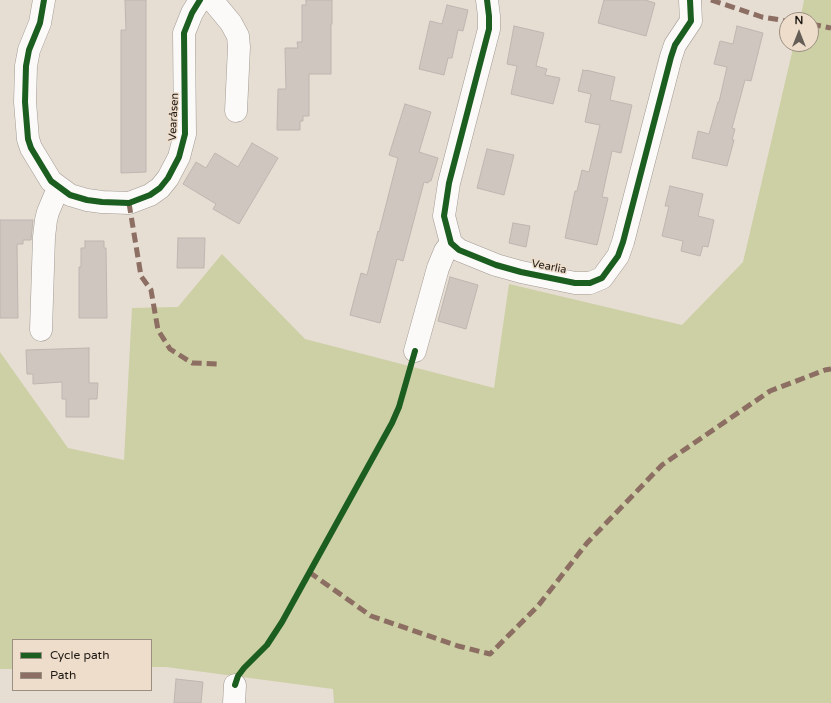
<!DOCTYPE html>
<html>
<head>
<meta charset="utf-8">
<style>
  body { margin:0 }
  #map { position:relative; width:831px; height:703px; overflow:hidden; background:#e6ddd3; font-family:"Varela Round",sans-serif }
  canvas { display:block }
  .legend { position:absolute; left:12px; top:639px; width:140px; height:52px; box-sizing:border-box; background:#eeddcb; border:1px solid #9b8f81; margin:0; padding:5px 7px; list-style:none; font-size:12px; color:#1f1913 }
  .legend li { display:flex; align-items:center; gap:8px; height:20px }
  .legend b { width:20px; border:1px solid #9b8f81 }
  .north { position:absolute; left:779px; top:12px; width:40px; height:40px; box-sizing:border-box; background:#eeddcb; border:1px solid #9b8f81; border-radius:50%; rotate:0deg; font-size:11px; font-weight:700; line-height:16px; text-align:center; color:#1f1913 }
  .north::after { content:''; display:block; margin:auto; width:14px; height:18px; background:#655e56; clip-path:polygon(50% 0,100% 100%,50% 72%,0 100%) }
</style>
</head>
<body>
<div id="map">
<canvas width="831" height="703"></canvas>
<ul class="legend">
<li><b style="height:5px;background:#1b5e20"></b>Cycle path</li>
<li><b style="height:5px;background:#8d6e63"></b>Path</li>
</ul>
<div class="north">N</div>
</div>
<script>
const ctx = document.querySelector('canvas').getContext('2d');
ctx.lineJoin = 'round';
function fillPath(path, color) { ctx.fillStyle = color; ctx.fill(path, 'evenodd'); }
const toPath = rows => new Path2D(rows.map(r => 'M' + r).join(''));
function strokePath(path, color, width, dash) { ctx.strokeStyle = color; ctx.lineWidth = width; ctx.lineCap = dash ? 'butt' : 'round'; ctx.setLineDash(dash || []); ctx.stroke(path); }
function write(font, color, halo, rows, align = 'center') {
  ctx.font = font + ' "Varela Round",sans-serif'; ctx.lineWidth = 3; ctx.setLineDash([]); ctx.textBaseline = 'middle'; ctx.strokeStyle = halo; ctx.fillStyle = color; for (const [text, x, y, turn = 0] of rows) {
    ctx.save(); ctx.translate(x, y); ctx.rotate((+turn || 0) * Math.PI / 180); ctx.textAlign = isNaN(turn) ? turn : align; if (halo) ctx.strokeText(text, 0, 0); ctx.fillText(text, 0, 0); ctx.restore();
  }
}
fillPath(toPath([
  [804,0,831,0,831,703,334,703,333,689,166,667,151,667,151,640,13,640,13,669,0,669,0,352,68,448,124,460,132,308,178,307,222,254,305,339,494,388,509,284,682,325,743,262,794,44,811,44,811,20,800,20]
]), '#ccd0a4');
const building = toPath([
  [125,0,146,0,146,172,121,173,121,30,126,30,125,0],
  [306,0,332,0,332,24,331,24,331,74,309,74,309,116,303,116,303,121,300,121,300,130,277,130,278,89,286,89,285,48,298,48,297,42,302,42,302,5,306,5,306,0],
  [604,0,645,0,655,3,646,36,598,23,604,0],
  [447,5,468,10,463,31,458,30,452,58,448,58,444,75,419,69,430,21,442,24,447,5],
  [514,26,544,33,536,66,547,69,545,75,560,78,553,104,511,94,517,66,507,64,514,26],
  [737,26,763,33,751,81,745,80,732,128,735,129,732,140,734,140,727,166,692,158,698,131,709,134,718,102,719,102,727,67,714,64,720,41,733,44,737,26],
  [583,70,586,71,586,70,615,77,610,100,632,105,621,153,612,151,602,197,608,198,597,245,565,238,575,191,577,191,582,170,589,172,600,125,585,122,591,94,578,91,583,70],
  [405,104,431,112,419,152,438,158,431,181,429,181,428,183,424,182,403,261,397,259,380,323,350,315,361,273,367,275,378,231,379,232,398,158,389,155,405,104],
  [252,143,278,158,239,224,213,209,216,204,183,184,196,162,206,168,215,153,238,167,252,143],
  [487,149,514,155,504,195,477,188,487,149],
  [670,186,703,194,698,216,714,220,708,247,703,246,700,256,681,251,683,241,662,236,669,206,665,206,670,186],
  [0,220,33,220,31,240,23,240,23,244,17,244,18,318,0,318,0,220],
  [513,223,530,226,526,247,509,243,513,223],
  [178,238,205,238,204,268,177,268,178,238],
  [85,241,104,241,104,248,106,248,107,318,79,318,79,267,81,267,81,248,85,248,85,241],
  [450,277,478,285,466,329,438,321,450,277],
  [89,348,89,383,98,383,97,399,89,399,89,417,66,417,66,399,62,399,62,382,33,384,33,374,27,374,26,350,89,348],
  [176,679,203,682,201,703,174,703,176,679]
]);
fillPath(building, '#cfc6c0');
strokePath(building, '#beb6b0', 1);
const minor = toPath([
  [44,0,40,23,29,50,26,66,25,102,28,139,31,148,51,181,70,195,87,200,102,202,129,203,150,195,160,188,168,178,179,157,185,134,184,33,192,13,200,0],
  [212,0,231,23,238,36,239,47,236,111],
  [487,0,489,16,489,29,449,183,446,203,444,216,451,243,459,250,496,265,521,272,575,283,590,283,602,278,618,256,623,242,671,57,675,45,691,21,690,0],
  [41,330,44,237,46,220,48,212,56,193,60,188],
  [415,351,438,268,445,251,451,243],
  [234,703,235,685]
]);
strokePath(minor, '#a19a93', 23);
strokePath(minor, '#fbfaf8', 22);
strokePath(toPath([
  [711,0,762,17,787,21],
  [811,24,831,28],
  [129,203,141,276,151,290,158,330,170,349,192,363,218,364],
  [309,572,371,616,458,646,490,654,538,606,587,543,662,465,770,391,825,370,831,369]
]), '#8d6e63', 5, [10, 5]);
strokePath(toPath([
  [44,0,40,23,29,50,26,66,25,102,28,139,31,148,51,181,70,195,87,200,102,202,129,203,150,195,160,188,168,178,179,157,185,134,184,33,192,13,200,0],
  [487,0,489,16,489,29,449,183,446,203,444,216,451,243,459,250,496,265,521,272,575,283,590,283,602,278,618,256,623,242,671,57,675,45,691,21,690,0],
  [235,685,238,676,244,668,267,645,282,622,392,423,399,407,415,351]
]), '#1b5e20', 6);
write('11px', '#1f1913', '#eeddcb', [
  ["Vearåsen",174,117,-87],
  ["Vearlia",549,267,11]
]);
</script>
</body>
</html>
